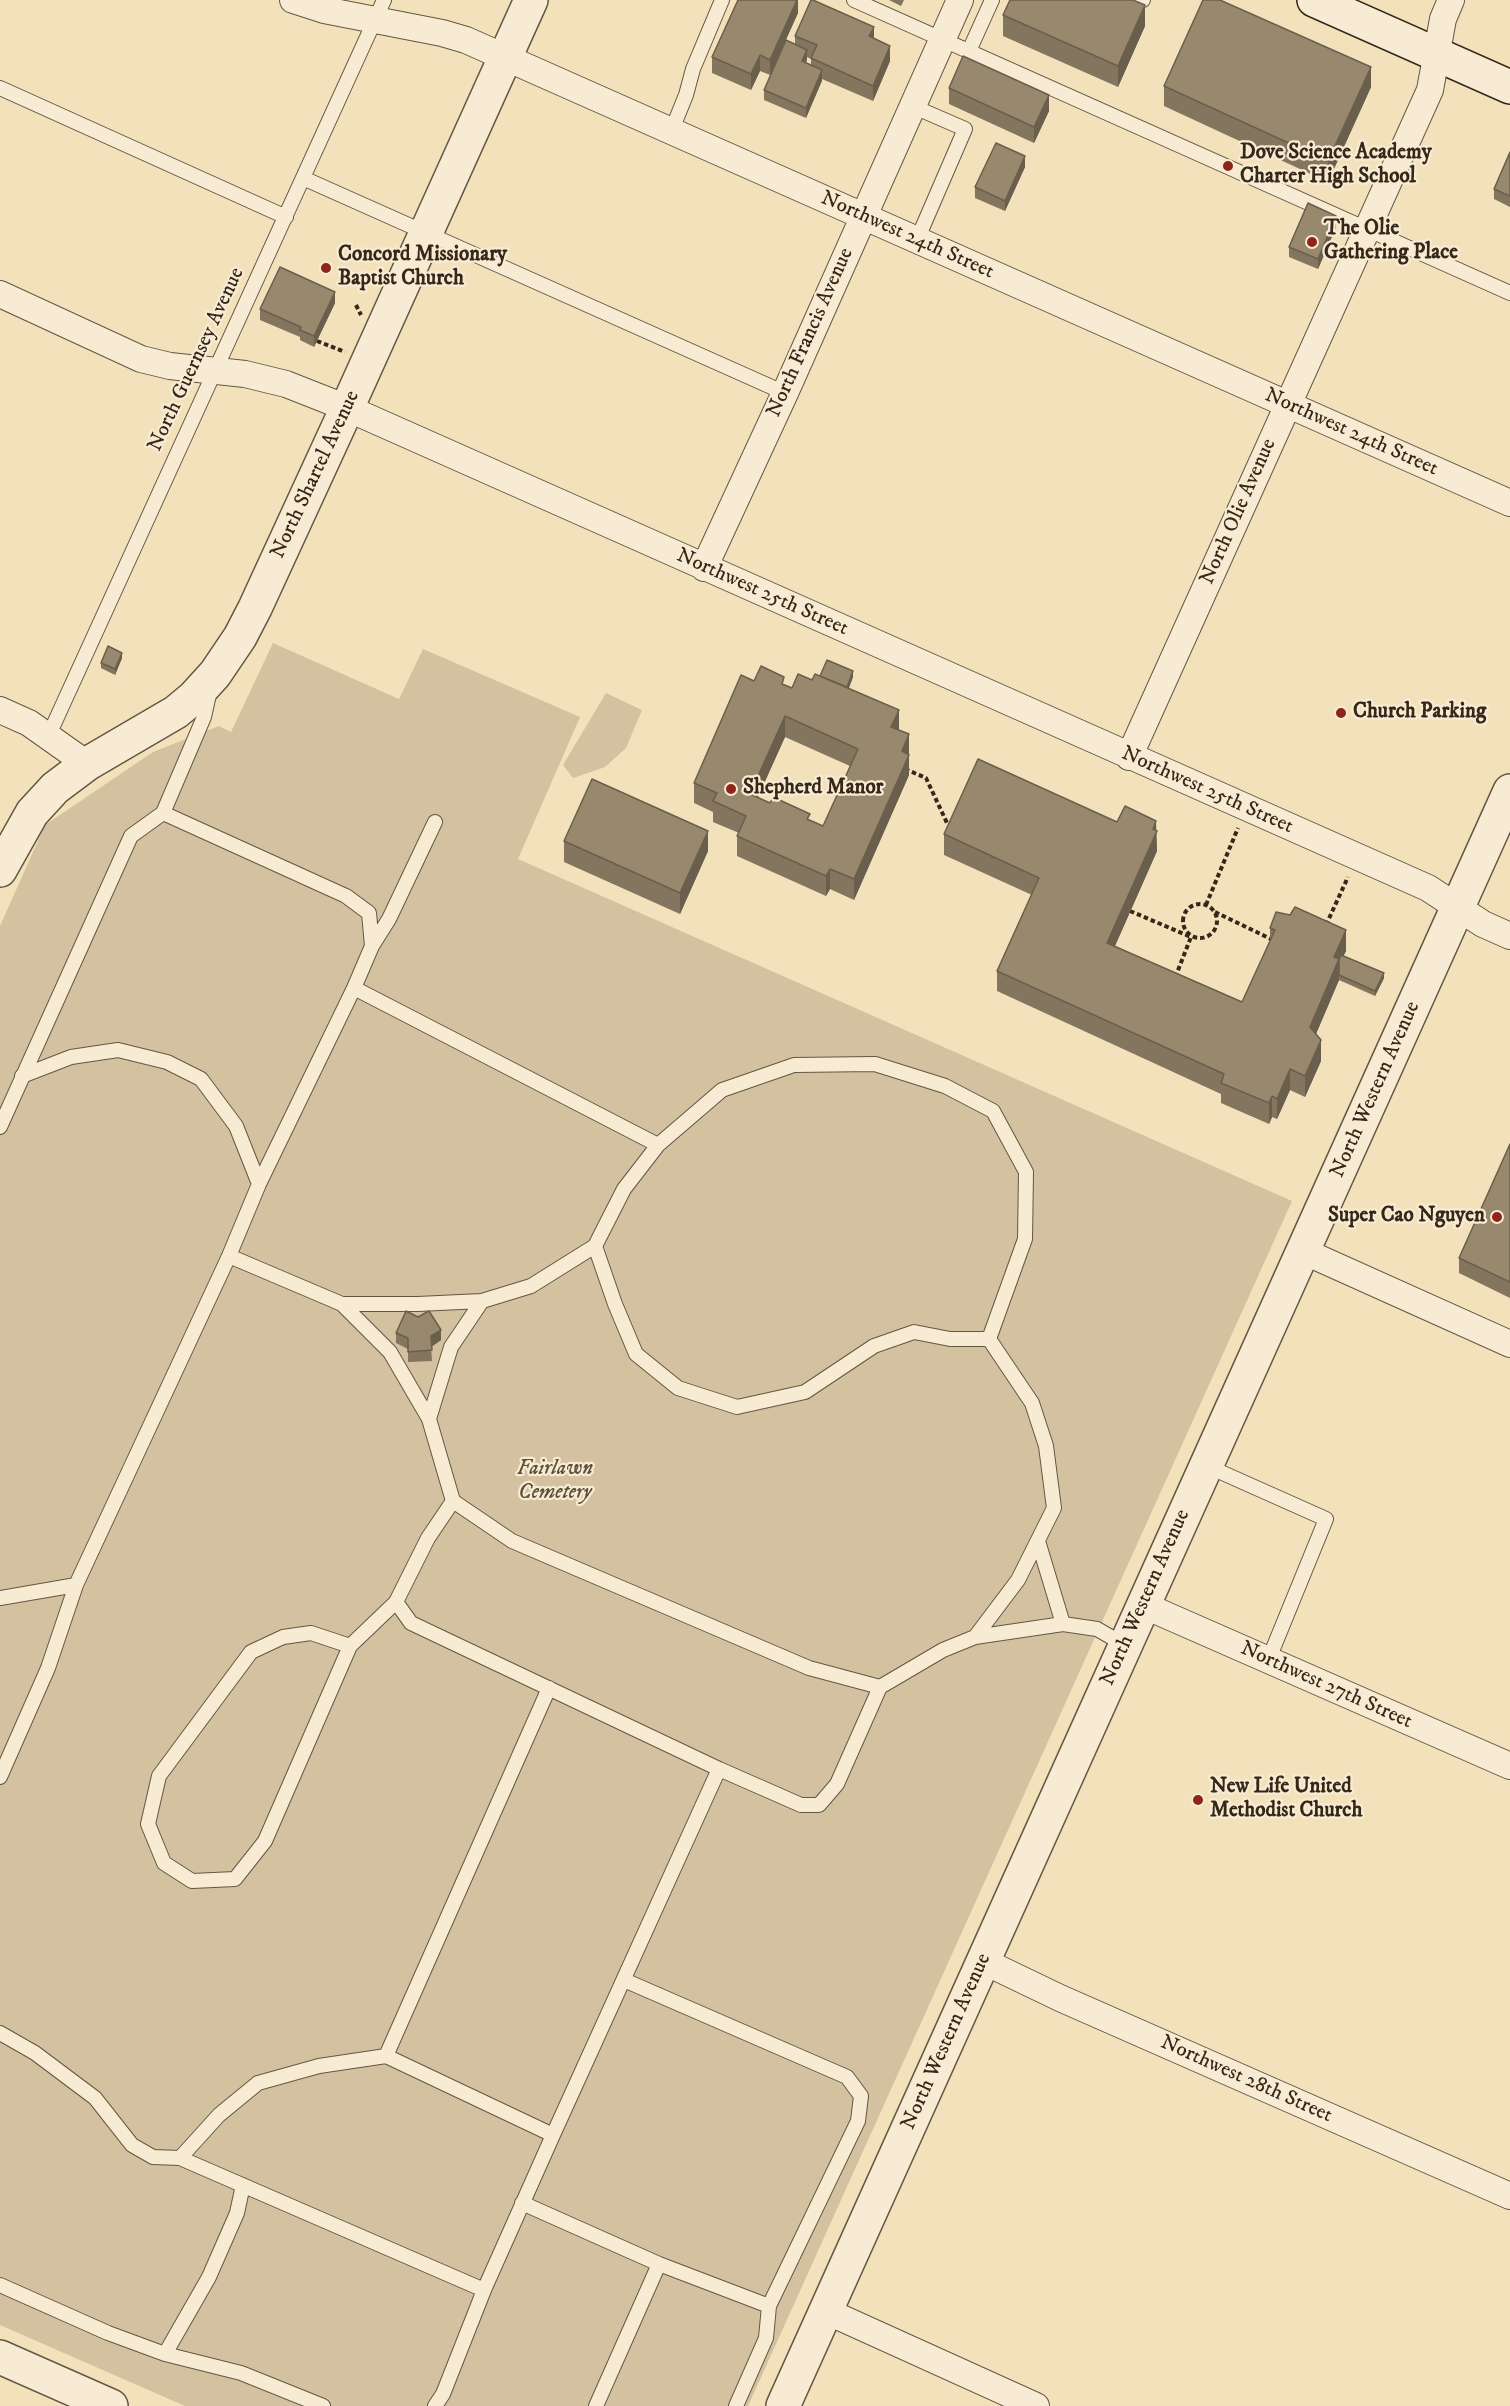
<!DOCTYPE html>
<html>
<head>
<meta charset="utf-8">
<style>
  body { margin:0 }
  canvas { display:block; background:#f3e1bb }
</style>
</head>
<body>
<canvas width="1510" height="2406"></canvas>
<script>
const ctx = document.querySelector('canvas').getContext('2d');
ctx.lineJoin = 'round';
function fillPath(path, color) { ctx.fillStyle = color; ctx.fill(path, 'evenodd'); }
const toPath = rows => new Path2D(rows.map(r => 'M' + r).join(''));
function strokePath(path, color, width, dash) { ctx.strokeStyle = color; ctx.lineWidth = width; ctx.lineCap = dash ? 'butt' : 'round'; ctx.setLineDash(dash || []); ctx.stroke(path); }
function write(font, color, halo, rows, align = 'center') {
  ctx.font = font + ' "IM FELL DW Pica",serif'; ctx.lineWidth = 4.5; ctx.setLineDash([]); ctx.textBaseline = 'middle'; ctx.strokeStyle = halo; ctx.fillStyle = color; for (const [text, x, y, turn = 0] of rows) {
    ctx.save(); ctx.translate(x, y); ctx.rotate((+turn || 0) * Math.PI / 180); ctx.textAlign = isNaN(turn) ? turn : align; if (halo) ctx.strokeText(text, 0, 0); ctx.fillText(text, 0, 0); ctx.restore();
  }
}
fillPath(toPath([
  [273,643,399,699,423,649,580,717,518,859,1292,1201,748,2406,185,2406,0,2325,0,926,45,825,153,752,219,726,231,732],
  [606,693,642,710,626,748,605,767,573,778,563,765]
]), '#d3c19f');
const service = toPath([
  [854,0,1510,293],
  [1141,0,1143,0],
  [969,51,992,0],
  [0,88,286,217],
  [912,106,965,129,917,240],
  [671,132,686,95,693,69,722,0],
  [303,178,785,393],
  [48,737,384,0],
  [372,946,389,919,435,822],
  [354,988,658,1145],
  [22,1076,71,1057,118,1050,167,1062,201,1079,236,1126,259,1184],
  [0,1127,131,836,163,813,204,717,210,690],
  [595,1246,615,1304,636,1354,678,1388,737,1407,805,1392,874,1346,914,1332,950,1339,989,1339],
  [229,1256,342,1304,390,1352,429,1419,453,1501,428,1538,396,1602,411,1623,719,1769,801,1805,819,1805,837,1784,880,1687],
  [342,1304,418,1304,482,1301,531,1286,595,1246,624,1189,658,1145,722,1090,794,1065,875,1064,945,1086,993,1111,1026,1172,1025,1239,989,1339],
  [429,1419,451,1347,482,1301],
  [1207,1466,1326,1519,1268,1661],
  [453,1501,512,1541,809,1668,880,1687,943,1650,975,1637,1018,1580,1054,1508,1046,1446,1032,1403,989,1339],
  [1038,1541,1063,1624,1097,1629,1125,1645],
  [0,1598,76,1585,229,1256,259,1184,354,988,372,946,369,913,346,896,163,813],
  [975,1637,1063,1624],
  [350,1646,311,1633,283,1637,251,1652,159,1776,148,1824,164,1863,192,1881,235,1879,265,1841,350,1646,396,1602],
  [0,1777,48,1668,76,1585],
  [624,1980,847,2077,861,2096,858,2121,769,2306,766,2338,736,2406],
  [0,2033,35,2053,95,2098,132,2145,153,2157,180,2158,484,2290],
  [386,2056,549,1688],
  [180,2158,219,2115,258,2083,319,2066,386,2056,553,2135],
  [522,2203,659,2264,769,2306],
  [0,2285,108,2333,165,2354,241,2373,323,2406],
  [165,2354,209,2277,237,2213,243,2185],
  [435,2406,443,2394,484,2290,553,2135,719,1769],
  [596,2406,659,2264]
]);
const minor = toPath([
  [293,0,324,10,442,33,466,40,1510,503],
  [0,294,141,359,170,366,245,374,286,384,347,408,1428,888,1483,924,1510,936],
  [704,568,785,393,960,0],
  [0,710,29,723,87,764],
  [1129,757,1430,90,1443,19,1451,0],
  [1303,1251,1510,1344],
  [1143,1605,1510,1766],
  [983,1961,1060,1998,1510,2196],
  [826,2311,1036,2406]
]);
const tertiary = toPath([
  [0,870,32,813,55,788,87,764,176,712,194,697,215,674,240,637,255,608,347,408,531,0],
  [0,2357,111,2406],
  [783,2406,1510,791]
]);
const secondary = toPath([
  [1314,0,1510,87]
]);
strokePath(service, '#655642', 16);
strokePath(minor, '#655642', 28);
strokePath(tertiary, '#655642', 36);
strokePath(secondary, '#362719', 36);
strokePath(toPath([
  [356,305,361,315],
  [317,341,345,352],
  [905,769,926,778,947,823,953,826],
  '1183 921a17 17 0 1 1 34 0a17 17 0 1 1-34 0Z',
  [1206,905,1238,828],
  [1130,911,1191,937,1175,978],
  [1215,912,1273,940],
  [1326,925,1348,877]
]), '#362719', 4, [4.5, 3]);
strokePath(service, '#f7ecd3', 14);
strokePath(minor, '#f7ecd3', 26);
strokePath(tertiary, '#f7ecd3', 33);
strokePath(secondary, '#f7ecd3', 33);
fillPath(toPath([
  [798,0,798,13,770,75,760,71,751,90,712,73,712,57,752,1],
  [889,0,904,0,901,6],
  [1003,15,1145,26,1118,87,1003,36],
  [795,36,890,61,873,101,822,79,806,118,764,100,764,90,795,44],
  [807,57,811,59,811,65,806,63],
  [1164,86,1371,87,1328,182,1164,106],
  [949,88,1049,111,1034,143,949,104],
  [1510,152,1510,207,1494,199,1494,189],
  [1025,167,1005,211,975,198,975,187],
  [1336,227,1318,269,1289,257,1289,247],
  [335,303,314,347,300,340,300,337,260,320,260,309],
  [122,658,115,675,101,668,101,663],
  [820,676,853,677,849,688,899,730,909,734,909,775,854,900,830,889,826,896,737,856,737,836,739,833,713,822,713,812,694,803,694,783,754,681,784,685,792,688],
  [785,737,850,766,823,826,757,798],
  [1117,822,1156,830,1157,851,1115,946,1242,1002,1270,941,1270,928,1346,951,1343,956,1384,978,1375,996,1339,980,1316,1034,1321,1061,1305,1097,1290,1090,1277,1119,1272,1117,1269,1124,1221,1103,1221,1094,997,991,997,971,1032,895,944,855,944,834],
  [564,841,708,851,680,914,564,862],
  [1510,1144,1510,1298,1459,1273,1459,1258],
  [396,1333,441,1340,431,1347,432,1361,408,1362,408,1349,396,1343]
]), '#83755e');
fillPath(toPath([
  [797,0,798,0,798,13,770,75,770,60],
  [1145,5,1145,26,1118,87,1118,66],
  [874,27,874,43,869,36],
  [890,46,890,61,873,101,873,86],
  [807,50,807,60,802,72,802,61],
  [760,55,760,71,751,90,751,74],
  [1371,67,1371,87,1328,182,1328,161],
  [822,70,822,81,806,118,806,108],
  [1049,95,1049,111,1034,143,1034,127],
  [1025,156,1025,167,1005,211,1005,201],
  [1336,216,1336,227,1318,269,1318,259],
  [335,292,335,303,314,347,314,336],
  [122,653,122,658,115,675,115,669],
  [853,671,853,677,842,705,842,700],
  [899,710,899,731,891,727],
  [785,716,785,737,750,815,750,794],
  [909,734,909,755,902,751],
  [909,755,909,775,854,900,854,879],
  [1156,821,1157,851,1107,964,1107,943],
  [708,831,708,851,680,914,680,893],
  [830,869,830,889,826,896,826,876],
  [1346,930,1346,951,1339,965,1339,980,1310,1048,1310,1027,1334,957],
  [1384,973,1384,978,1375,996,1375,991],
  [1321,1040,1321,1061,1305,1097,1305,1076],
  [1290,1069,1290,1090,1277,1119,1277,1099],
  [1272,1096,1272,1117,1269,1124,1269,1103],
  [441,1330,441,1340,431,1347,431,1336]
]), '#6a5f4c');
const building = toPath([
  [738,0,797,0,770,60,760,55,751,74,712,57,738,0],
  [811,0,813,0,874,27,869,36,890,46,873,86,811,58,817,45,795,36,811,0],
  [1010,0,1133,0,1145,5,1118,66,1003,15,1010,0],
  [1203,0,1220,0,1371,67,1328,161,1164,86,1203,0],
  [786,40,807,50,802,61,822,70,806,108,764,90,786,40],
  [963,56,1049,95,1034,127,949,88,963,56],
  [996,143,1025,156,1005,201,975,187,996,143],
  [1510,152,1510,196,1494,189,1510,152],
  [1308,203,1336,216,1318,259,1289,247,1308,203],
  [280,267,335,292,314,336,300,330,301,327,260,309,280,267],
  [108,646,122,653,115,669,101,663,108,646],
  [827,660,853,671,847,687,820,676,827,660],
  [761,666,784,677,782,684,792,688,798,674,812,680,815,674,899,710,891,727,909,734,902,751,909,755,854,879,830,869,826,876,737,836,746,816,713,801,717,793,694,783,741,675,754,681,761,666],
  [785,716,858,749,823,826,807,819,810,814,773,797,770,803,750,794,785,716],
  [978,759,1117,822,1125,806,1156,821,1153,829,1157,831,1107,943,1242,1002,1275,930,1270,928,1276,912,1290,915,1295,907,1346,930,1334,957,1339,959,1310,1027,1321,1040,1305,1076,1290,1069,1277,1099,1272,1096,1269,1103,1221,1083,1224,1074,997,971,1039,878,944,834,978,759],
  [592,779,708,831,680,893,564,841,592,779],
  [1341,955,1384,973,1375,991,1339,975,1339,960,1341,955],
  [1510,1144,1510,1282,1459,1258,1510,1144],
  [406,1311,418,1317,429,1311,441,1330,431,1336,432,1350,408,1352,408,1338,396,1333,406,1311]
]);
fillPath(building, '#98886d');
strokePath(building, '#6a5f4c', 1.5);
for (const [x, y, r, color] of [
  [1228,166,6,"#8f2418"],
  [1312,242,6,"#8f2418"],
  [326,268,6,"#8f2418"],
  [1341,713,6,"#8f2418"],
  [731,789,6,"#8f2418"],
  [1497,1217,6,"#8f2418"],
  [1198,1800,6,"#8f2418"]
]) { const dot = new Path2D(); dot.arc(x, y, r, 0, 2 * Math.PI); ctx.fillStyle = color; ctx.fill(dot); strokePath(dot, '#f7ecd3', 2); }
write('bold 21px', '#362719', '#f7ecd3', [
  ["Dove Science Academy",1240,154],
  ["Charter High School",1240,178],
  ["The Olie",1324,230],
  ["Gathering Place",1324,254],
  ["Concord Missionary",338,256],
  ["Baptist Church",338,280],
  ["Church Parking",1353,713],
  ["Shepherd Manor",743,789],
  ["Super Cao Nguyen",1485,1217,"right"],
  ["New Life United",1210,1788],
  ["Methodist Church",1210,1812]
], 'left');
write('21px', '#362719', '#f7ecd3', [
  ["Northwest 24th Street",907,236,24],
  ["North Francis Avenue",811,333,-66],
  ["North Guernsey Avenue",197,360,-65],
  ["Northwest 24th Street",1351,433,24],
  ["North Shartel Avenue",316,475,-65],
  ["North Olie Avenue",1239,512,-66],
  ["Northwest 25th Street",762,593,24],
  ["Northwest 25th Street",1207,791,24],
  ["North Western Avenue",1376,1090,-66],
  ["North Western Avenue",1146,1598,-66],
  ["Northwest 27th Street",1326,1686,24],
  ["North Western Avenue",947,2042,-66],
  ["Northwest 28th Street",1246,2080,24]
]);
write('italic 21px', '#5d4e3a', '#f7ecd3', [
  ["Fairlawn",555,1470],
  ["Cemetery",555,1494]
]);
</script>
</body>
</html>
